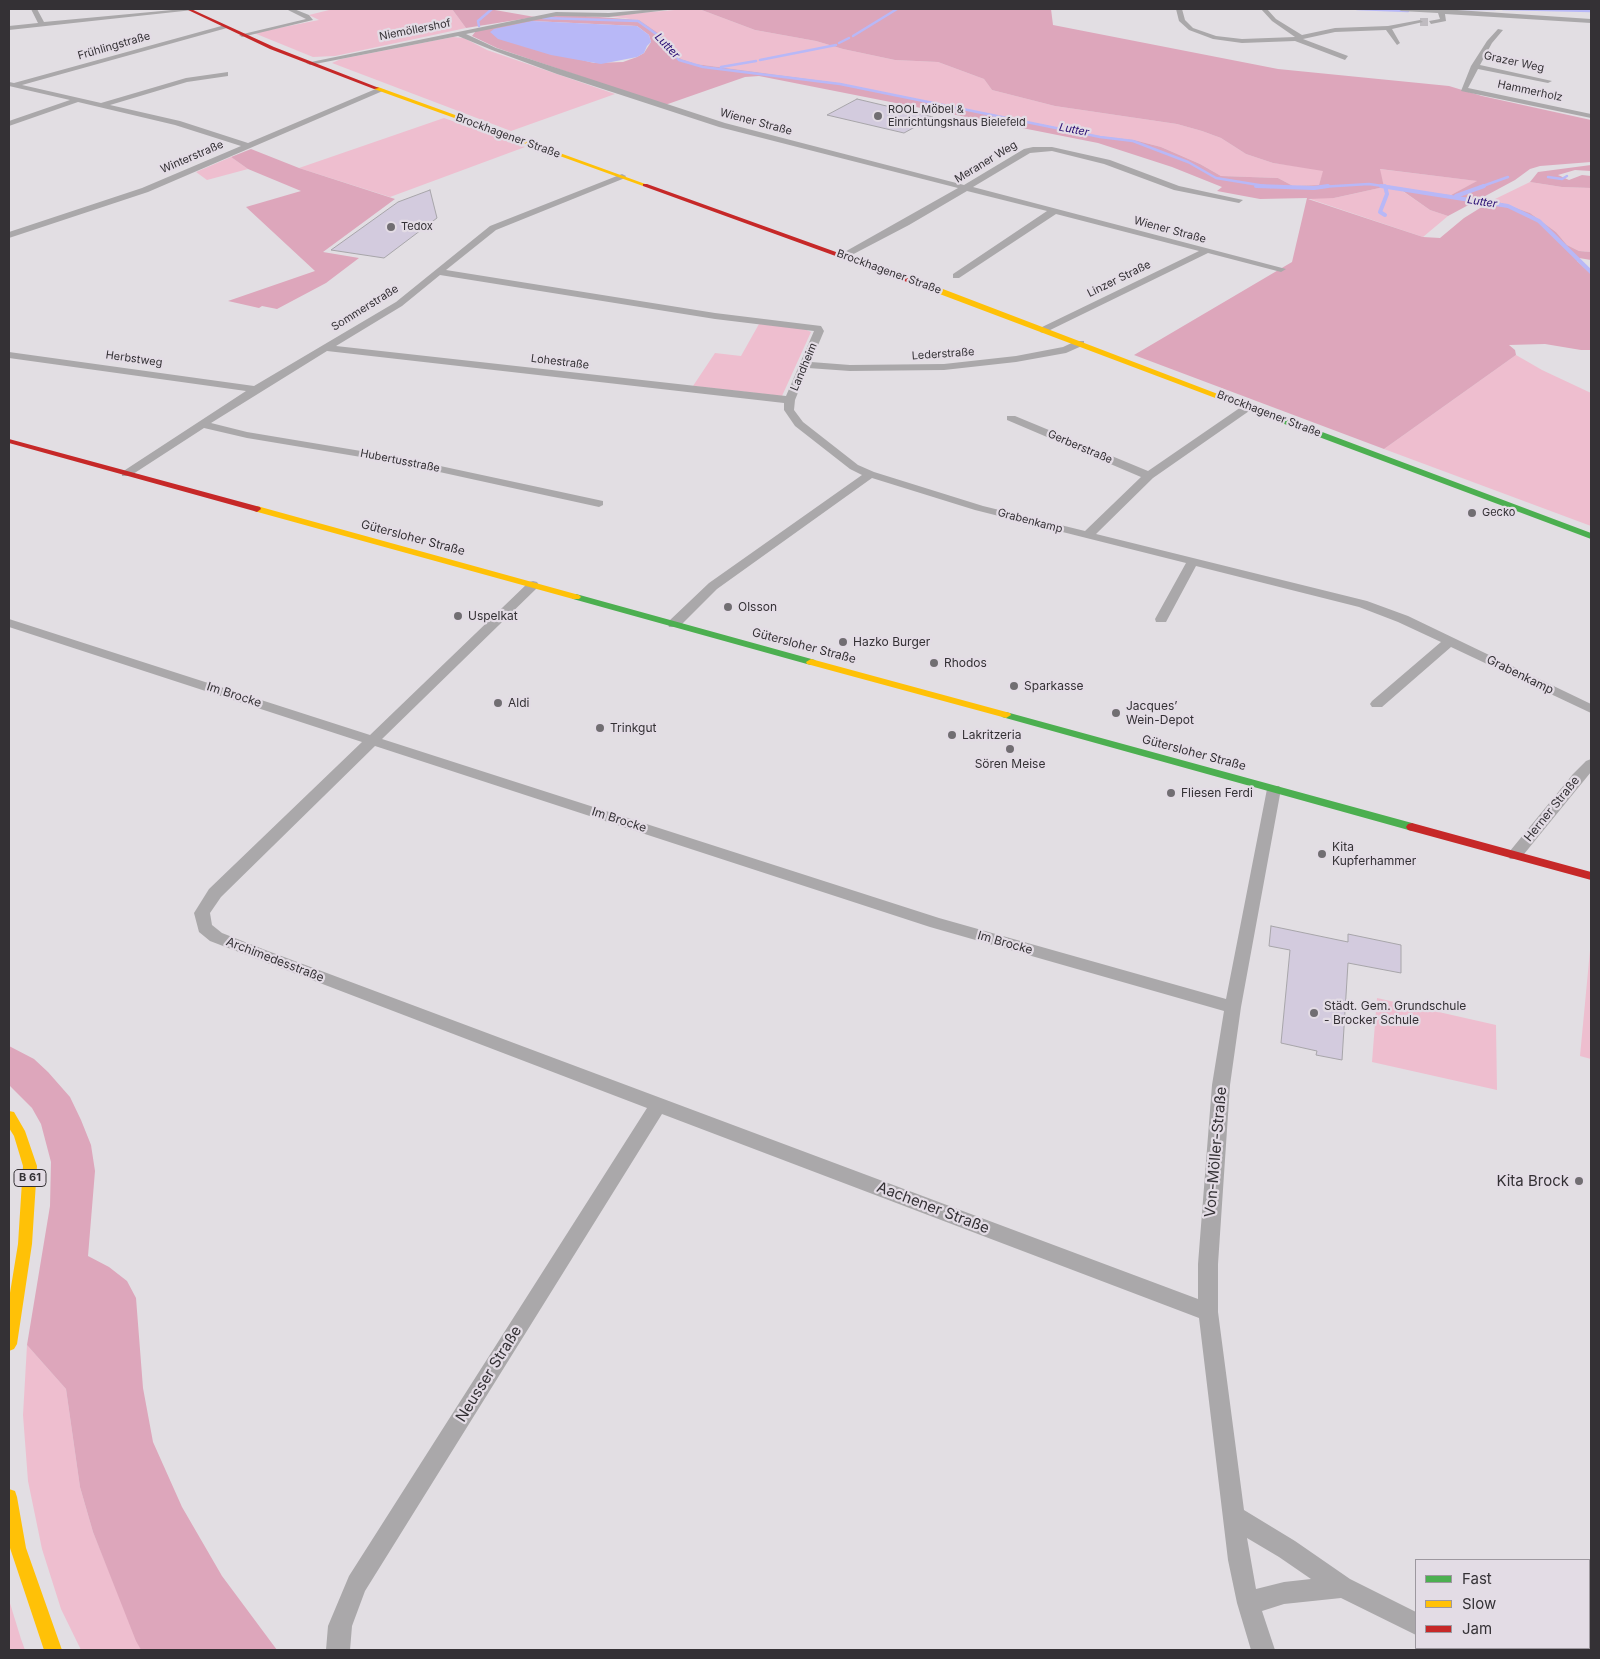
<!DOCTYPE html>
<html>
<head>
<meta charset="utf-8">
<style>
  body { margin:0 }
  #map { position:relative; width:1600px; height:1659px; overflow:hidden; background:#e2dee3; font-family:Inter,sans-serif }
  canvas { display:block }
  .frame { position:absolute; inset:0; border:10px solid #343135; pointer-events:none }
  .legend { position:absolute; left:1415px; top:1559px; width:175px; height:90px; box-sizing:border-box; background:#e3dce5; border:1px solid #9d989f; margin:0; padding:6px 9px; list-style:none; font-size:15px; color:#343135 }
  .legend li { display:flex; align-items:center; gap:10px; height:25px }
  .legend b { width:25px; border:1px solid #9d989f }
</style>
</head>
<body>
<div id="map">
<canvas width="1600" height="1659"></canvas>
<div class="frame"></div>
<ul class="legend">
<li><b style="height:6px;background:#4caf50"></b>Fast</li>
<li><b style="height:6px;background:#ffc107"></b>Slow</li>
<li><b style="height:6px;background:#c62828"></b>Jam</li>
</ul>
</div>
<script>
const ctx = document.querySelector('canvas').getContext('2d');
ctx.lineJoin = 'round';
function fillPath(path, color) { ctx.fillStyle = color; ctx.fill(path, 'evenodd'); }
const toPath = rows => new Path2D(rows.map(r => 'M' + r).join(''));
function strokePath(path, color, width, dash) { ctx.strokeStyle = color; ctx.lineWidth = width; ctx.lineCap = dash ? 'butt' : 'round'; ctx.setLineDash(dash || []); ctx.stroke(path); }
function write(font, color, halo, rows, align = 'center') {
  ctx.font = font + ' Inter,sans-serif'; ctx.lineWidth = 4.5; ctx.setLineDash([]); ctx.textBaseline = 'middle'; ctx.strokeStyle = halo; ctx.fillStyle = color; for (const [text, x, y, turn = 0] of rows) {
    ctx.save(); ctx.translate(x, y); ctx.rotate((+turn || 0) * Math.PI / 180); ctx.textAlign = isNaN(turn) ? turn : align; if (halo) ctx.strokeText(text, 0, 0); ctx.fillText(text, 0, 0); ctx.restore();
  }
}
fillPath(toPath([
  [333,9,452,9,466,28,335,56,313,57,254,33,319,20,309,15],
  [686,9,699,9,755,30,816,41,843,49,895,60,938,62,984,79,992,90,1055,106,1177,124,1202,131,1221,138,1246,154,1273,163,1324,170,1319,185,1293,186,1278,178,1221,176,1200,164,1161,147,1134,140,1099,136,838,83,696,64,681,59,661,36,639,20,606,16],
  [453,37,464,38,487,50,615,94,511,131,332,63,341,59],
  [444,118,525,147,390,197,299,168],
  [231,157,248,169,207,180,196,172],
  [1379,169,1478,181,1451,195,1401,190,1430,210,1448,216,1423,237,1307,198,1334,198,1384,187],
  [1530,182,1562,187,1591,188,1591,252,1579,251,1567,245,1556,232,1530,213,1493,200],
  [759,324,802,328,811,332,782,396,693,386,715,353,741,356],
  [1516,355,1542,370,1591,393,1591,526,1384,449],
  [1591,940,1591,1059,1580,1056],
  [1377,998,1496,1025,1497,1090,1372,1062],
  [27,1345,66,1389,80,1487,93,1532,141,1650,81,1650,61,1609,42,1549,28,1481,23,1415],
  [9,1600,21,1639,25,1650,9,1650]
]), '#eebecf');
fillPath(toPath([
  [452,9,489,9,535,17,466,28],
  [699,9,1051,9,1053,25,1278,69,1449,86,1482,96,1591,120,1591,162,1540,166,1530,169,1515,180,1448,216,1430,210,1400,189,1451,195,1477,181,1380,169,1384,187,1334,198,1308,199,1423,237,1440,238,1464,218,1493,200,1530,213,1556,232,1567,245,1579,251,1591,252,1591,260,1579,258,1577,261,1591,274,1591,350,1581,350,1545,344,1509,345,1515,350,1516,355,1384,449,1134,355,1292,262,1307,198,1260,199,1217,191,1222,187,1172,167,1098,143,759,76,745,77,665,105,497,48,472,36,476,31,559,14,639,20,662,36,681,59,696,64,838,83,1099,136,1134,140,1161,147,1200,164,1221,176,1278,178,1293,186,1319,185,1323,171,1273,163,1246,154,1221,138,1202,131,1177,124,1055,106,992,90,984,79,938,62,895,60,843,49,816,41,755,30],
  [532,21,637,26,649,35,651,42,644,53,637,57,623,62,594,63,582,60],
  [251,149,299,168,395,199,323,252,359,258,326,283,277,309,262,306,259,308,228,301,315,271,246,207,301,191,248,169,231,157],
  [1591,165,1591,171,1575,170,1558,175,1569,180,1582,175,1591,176,1591,188,1562,187,1530,182,1538,172],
  [9,1046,34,1059,48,1072,70,1097,81,1120,91,1145,95,1171,88,1256,109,1267,127,1281,136,1298,143,1388,153,1442,182,1507,222,1576,277,1650,141,1650,136,1641,93,1532,80,1487,66,1389,27,1345,50,1206,51,1162,41,1124,32,1108,9,1085]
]), '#dda6bb');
fillPath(toPath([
  [532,21,637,26,649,35,651,42,647,46,644,53,637,57,601,64,551,55,498,39,490,32,494,29]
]), '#b8b8f7');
strokePath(toPath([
  [1357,9,1408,11],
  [1441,9,1495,9],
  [1503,9,1591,11],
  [543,18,638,21,659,36,679,60,703,67,840,84,1100,137,1133,141,1188,162,1216,178,1271,187],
  [479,26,478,21,492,9],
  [853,36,897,9],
  [839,43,849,38],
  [760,60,836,45],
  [721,67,756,61],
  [1548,177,1562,179,1567,176],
  [1320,187,1369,184,1389,187],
  [1480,187,1508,177]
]), '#b8b8f7', 2.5);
strokePath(toPath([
  [1256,186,1314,188,1328,186],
  [1381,186,1508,206,1539,221,1591,272],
  [1385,186,1387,194,1380,212,1385,215],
  [1456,196,1484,186]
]), '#b8b8f7', 4);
const building = toPath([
  [857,99,933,117,904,133,827,115,857,99],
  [430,190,437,218,384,258,331,250,398,202,430,190],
  [1271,926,1348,942,1348,934,1401,945,1401,973,1348,963,1342,1060,1316,1055,1317,1051,1281,1043,1290,950,1269,946,1271,926]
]);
fillPath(building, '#d3cbde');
strokePath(building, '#a7a5a9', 1);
strokePath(toPath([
  [1420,22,1431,22]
]), '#bfbbc0', 8, [8, 4]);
fillPath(toPath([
  [31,9,37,9,44,22,183,9,193,10,9,30,9,26,38,23,31,9],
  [286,9,294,9,309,15,313,20,242,37,239,35,306,19,286,9],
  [654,9,676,9,609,17,556,16,466,34,496,48,563,70,725,123,964,185,1024,149,1033,147,1052,147,1110,160,1179,186,1243,200,1239,203,1174,190,1104,164,1052,151,1030,153,973,187,1286,269,1281,272,1208,253,1044,333,1040,332,1040,328,1199,251,1056,214,959,278,953,278,953,274,1047,211,967,191,909,225,844,259,839,256,841,254,958,188,719,127,557,74,492,50,458,36,310,65,306,63,556,12,609,13,654,9],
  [1176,9,1182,9,1185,20,1193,28,1216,36,1242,39,1295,37,1272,21,1261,9,1267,9,1276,19,1302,35,1335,28,1388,26,1420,20,1423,22,1392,29,1400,43,1397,45,1386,30,1335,32,1303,39,1348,56,1345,60,1295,41,1242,43,1213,39,1189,30,1179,21,1176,9],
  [1398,9,1442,9,1591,19,1591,23,1445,14,1446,21,1431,24,1429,21,1440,19,1438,13,1401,11,1398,9],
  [225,25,227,28,22,85,101,103,186,78,228,72,228,76,187,82,110,105,180,121,248,143,378,88,385,90,148,192,9,238,9,232,142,188,241,146,175,125,78,102,9,126,9,121,70,100,9,86,9,82,14,83,225,25],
  [1498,29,1503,30,1492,43,1480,65,1552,81,1548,83,1478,69,1468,88,1591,114,1591,118,1461,91,1471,66,1487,41,1498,29],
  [622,174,626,176,625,178,496,230,446,270,715,313,821,326,824,331,811,362,850,365,944,364,1016,356,1063,347,1076,341,1084,341,1084,345,1066,353,1016,362,944,370,850,371,808,368,795,400,794,410,803,422,858,465,874,472,983,506,1085,531,1141,477,1007,420,1007,416,1015,416,1148,471,1244,405,1252,405,1252,409,1153,478,1096,534,1367,601,1408,616,1591,704,1591,713,1451,647,1382,707,1372,707,1370,704,1372,701,1441,642,1398,622,1359,607,1196,566,1166,622,1156,622,1155,619,1186,563,975,510,872,478,717,589,679,627,669,627,668,624,669,621,709,583,862,475,850,469,795,426,784,410,784,403,327,351,211,423,247,432,403,458,603,501,603,505,599,507,403,464,247,438,204,428,130,476,122,476,122,472,246,391,9,358,9,352,254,386,396,302,490,226,622,174],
  [440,275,715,319,814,331,786,396,336,346,402,306,440,275],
  [533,581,537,582,539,585,537,588,382,739,939,918,1226,999,1267,789,1269,786,1279,786,1281,789,1241,1007,1230,1085,1218,1264,1218,1312,1244,1510,1295,1541,1350,1579,1416,1612,1416,1635,1341,1598,1284,1604,1262,1611,1275,1650,1251,1650,1237,1603,1228,1560,1199,1318,662,1114,365,1591,352,1626,350,1650,326,1650,328,1626,349,1576,647,1108,210,941,199,932,194,913,209,889,362,742,9,627,9,619,370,735,529,582,533,581],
  [375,746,930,927,1224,1011,1212,1085,1198,1264,1198,1299,268,951,222,933,212,925,210,913,221,897,375,746],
  [1247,1538,1279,1557,1311,1579,1284,1582,1256,1589,1247,1538],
  [1591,759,1591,772,1520,859,1510,859,1507,855,1510,851,1573,774,1586,761,1591,759],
  [1452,1648,1480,1648,1481,1650,1453,1650,1452,1648]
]), '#aaa8aa');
fillPath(toPath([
  [1271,415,1277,415,1591,533,1591,539,1271,419,1271,415],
  [576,594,815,660,816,662,811,665,807,664,573,599,571,597,576,594],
  [1006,712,1412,823,1418,827,1412,831,1002,717,1001,715,1002,713,1006,712]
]), '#4caf50');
fillPath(toPath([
  [374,87,378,87,648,185,643,186,374,89,374,87],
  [929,286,935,286,1278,417,1271,419,929,290,929,286],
  [257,506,579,595,581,597,579,599,573,599,254,511,253,509,257,506],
  [811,659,1010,713,1011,715,1006,718,807,664,806,662,811,659],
  [9,1111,14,1112,25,1131,37,1166,32,1244,17,1344,14,1349,9,1351,9,1299,18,1244,23,1166,14,1136,9,1128,9,1111],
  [9,1489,15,1491,17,1497,26,1548,62,1650,44,1650,10,1548,9,1489]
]), '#ffc107');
fillPath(toPath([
  [186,9,191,9,274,47,379,88,374,89,270,49,186,9],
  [643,184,647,184,936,288,929,290,643,186,643,184],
  [9,439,260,507,261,509,257,512,254,511,9,443,9,439],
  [1412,823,1591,872,1591,880,1408,830,1406,827,1408,824,1412,823]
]), '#c62828');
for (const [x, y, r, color] of [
  [878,116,5,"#716e72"],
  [391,227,5,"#716e72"],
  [1472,513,5,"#716e72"],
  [728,607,5,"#716e72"],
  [458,616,5,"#716e72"],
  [843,642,5,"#716e72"],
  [934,663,5,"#716e72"],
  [1014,686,5,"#716e72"],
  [498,703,5,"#716e72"],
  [1116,713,5,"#716e72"],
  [600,728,5,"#716e72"],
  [952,735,5,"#716e72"],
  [1010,749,5,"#716e72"],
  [1171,793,5,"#716e72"],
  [1322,854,5,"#716e72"],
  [1314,1013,5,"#716e72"],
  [1579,1181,5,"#716e72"]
]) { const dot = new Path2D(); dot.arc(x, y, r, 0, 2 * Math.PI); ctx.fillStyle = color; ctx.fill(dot); strokePath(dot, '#e3dce5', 2); }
write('11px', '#343135', '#e3dce5', [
  ["Niemöllershof",415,30,-11],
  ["Frühlingstraße",114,46,-16],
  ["Grazer Weg",1514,62,12],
  ["Hammerholz",1530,91,12],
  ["Wiener Straße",756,122,15],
  ["Brockhagener Straße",508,136,20],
  ["Winterstraße",192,157,-23],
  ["Meraner Weg",986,162,-31],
  ["Wiener Straße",1170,230,15],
  ["Brockhagener Straße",889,272,20],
  ["Linzer Straße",1119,279,-26],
  ["Sommerstraße",365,308,-32],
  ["Lederstraße",943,354,-4],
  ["Herbstweg",134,359,8],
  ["Lohestraße",560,362,7],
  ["Landheim",804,367,-67],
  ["Brockhagener Straße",1269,414,21],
  ["Gerberstraße",1080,447,23],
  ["Hubertusstraße",400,461,11],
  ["Grabenkamp",1030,521,15]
]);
write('italic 11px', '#270c72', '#e3dce5', [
  ["Lutter",667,46,46],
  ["Lutter",1074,130,11],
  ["Lutter",1482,202,9]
]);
write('11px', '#343135', '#e3dce5', [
  ["ROOL Möbel &",888,110],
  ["Einrichtungshaus Bielefeld",888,123],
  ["Tedox",401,227],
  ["Gecko",1482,513]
], 'left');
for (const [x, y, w] of [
  [30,1178,32]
]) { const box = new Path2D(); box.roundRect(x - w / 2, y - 8.5, w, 17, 4); ctx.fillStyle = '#e3dce5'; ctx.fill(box); strokePath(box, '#343135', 1); }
write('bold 11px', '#343135', null, [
  ["B 61",30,1178]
]);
write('12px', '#343135', '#e3dce5', [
  ["Gütersloher Straße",413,538,15],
  ["Gütersloher Straße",804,646,15],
  ["Grabenkamp",1520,675,26],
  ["Im Brocke",234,695,18],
  ["Gütersloher Straße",1194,753,15],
  ["Herner Straße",1552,809,-51],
  ["Im Brocke",619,820,18],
  ["Im Brocke",1005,943,16],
  ["Archimedesstraße",275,960,21]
]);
write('12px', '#343135', '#e3dce5', [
  ["Olsson",738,607],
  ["Uspelkat",468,616],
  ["Hazko Burger",853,642],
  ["Rhodos",944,663],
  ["Sparkasse",1024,686],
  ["Aldi",508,703],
  ["Jacques’",1126,706],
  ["Wein-Depot",1126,720],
  ["Trinkgut",610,728],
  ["Lakritzeria",962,735],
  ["Sören Meise",1010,764,"center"],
  ["Fliesen Ferdi",1181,793],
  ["Kita",1332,847],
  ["Kupferhammer",1332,861],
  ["Städt. Gem. Grundschule",1324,1006],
  ["- Brocker Schule",1324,1020]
], 'left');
write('15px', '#343135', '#e3dce5', [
  ["Von-Möller-Straße",1216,1152,-85],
  ["Aachener Straße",933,1208,21],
  ["Neusser Straße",489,1374,-58]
]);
write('15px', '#343135', '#e3dce5', [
  ["Kita Brock",1569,1181]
], 'right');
</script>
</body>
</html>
